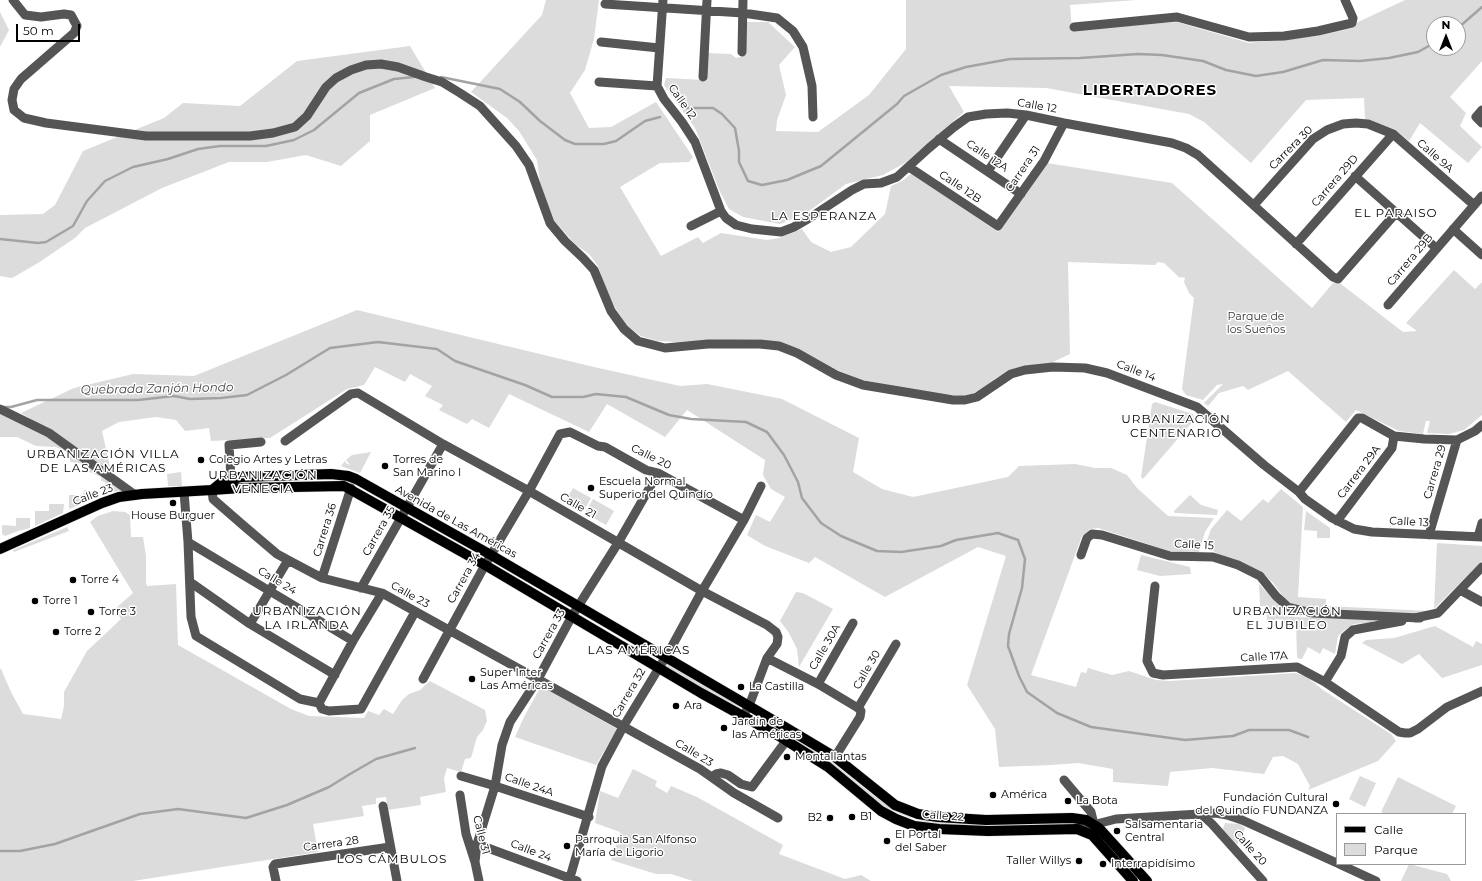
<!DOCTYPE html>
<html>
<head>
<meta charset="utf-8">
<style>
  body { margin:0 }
  #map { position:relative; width:1482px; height:881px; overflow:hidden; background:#fff; font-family:Montserrat,sans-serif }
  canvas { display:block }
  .legend { position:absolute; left:1336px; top:813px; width:130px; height:52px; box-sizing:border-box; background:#fff; border:1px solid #999; margin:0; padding:5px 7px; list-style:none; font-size:12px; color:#000 }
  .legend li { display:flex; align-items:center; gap:8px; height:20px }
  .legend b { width:20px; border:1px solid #999 }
  .north { position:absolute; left:1426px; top:16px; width:40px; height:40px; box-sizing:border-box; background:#fff; border:1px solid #999; border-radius:50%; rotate:0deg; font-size:11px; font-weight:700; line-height:16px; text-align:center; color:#000 }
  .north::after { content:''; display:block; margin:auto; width:14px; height:18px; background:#000; clip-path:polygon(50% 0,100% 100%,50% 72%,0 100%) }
  .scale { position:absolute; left:16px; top:24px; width:64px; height:18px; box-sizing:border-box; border:2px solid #000; border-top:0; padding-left:5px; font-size:12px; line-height:14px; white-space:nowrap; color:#000; -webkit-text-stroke:3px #fff; paint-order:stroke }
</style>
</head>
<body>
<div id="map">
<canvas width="1482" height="881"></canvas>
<ul class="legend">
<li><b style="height:5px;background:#000"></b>Calle</li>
<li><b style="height:11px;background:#dcdcdc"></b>Parque</li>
</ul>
<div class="north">N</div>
<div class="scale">50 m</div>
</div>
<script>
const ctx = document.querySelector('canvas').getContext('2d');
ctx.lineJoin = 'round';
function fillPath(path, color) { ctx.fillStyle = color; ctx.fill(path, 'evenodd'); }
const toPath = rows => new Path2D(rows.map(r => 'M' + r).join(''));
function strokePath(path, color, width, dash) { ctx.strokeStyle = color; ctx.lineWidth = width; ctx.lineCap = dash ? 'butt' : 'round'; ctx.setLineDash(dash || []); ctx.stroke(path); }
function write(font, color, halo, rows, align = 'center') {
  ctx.font = font + ' Montserrat,sans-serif'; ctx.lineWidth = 3; ctx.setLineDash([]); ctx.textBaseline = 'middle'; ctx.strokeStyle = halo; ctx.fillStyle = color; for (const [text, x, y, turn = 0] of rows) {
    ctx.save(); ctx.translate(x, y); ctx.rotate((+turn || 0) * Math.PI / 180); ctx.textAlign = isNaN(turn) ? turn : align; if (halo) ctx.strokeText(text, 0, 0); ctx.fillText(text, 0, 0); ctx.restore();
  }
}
fillPath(toPath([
  [546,0,599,0,594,39,585,70,570,93,589,128,611,127,656,102,693,157,689,162,660,163,620,187,661,256,698,237,703,243,721,233,767,240,779,238,802,229,811,242,831,252,851,247,885,214,891,186,902,181,912,173,998,232,1047,163,1172,183,1312,308,1333,283,1341,284,1403,332,1417,331,1406,323,1454,270,1475,289,1482,282,1482,415,1464,430,1449,434,1427,433,1430,421,1426,421,1423,434,1399,431,1356,410,1346,422,1288,371,1248,390,1243,386,1219,393,1208,406,1204,403,1223,384,1217,385,1203,400,1186,395,1182,389,1194,298,1189,293,1184,282,1185,278,1182,277,1180,278,1164,263,1158,262,1155,265,1068,262,1070,354,1051,363,1009,371,996,378,981,390,965,396,936,394,862,380,837,370,797,348,777,342,757,339,675,342,657,341,641,336,627,326,605,292,598,266,589,254,575,244,552,218,540,182,537,160,519,131,507,118,471,92,542,15],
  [906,0,1136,0,1070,5,1072,30,1177,22,1249,43,1318,36,1353,28,1358,22,1405,0,1482,0,1482,61,1450,97,1466,113,1460,126,1482,147,1468,163,1420,123,1409,141,1394,129,1365,119,1364,98,1306,100,1251,163,1204,122,1189,114,1046,88,949,86,964,112,905,163,883,175,846,184,805,214,780,224,743,217,729,209,720,192,695,128,664,85,666,78,704,80,707,53,731,54,736,58,743,56,747,22,768,22,795,47,779,65,786,95,777,120,776,131,818,132,869,95,906,49],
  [1434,24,1458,24,1458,48,1434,48],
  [0,12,9,30,0,47],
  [410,46,435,88,370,115,370,141,341,166,306,155,267,162,229,162,162,188,85,228,75,238,38,263,12,278,0,276,0,215,43,214,55,205,83,151,164,118,183,103,240,106,297,61],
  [357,310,594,367,680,386,707,384,782,399,859,438,853,472,882,489,913,497,1008,477,1019,466,1075,464,1095,468,1111,468,1127,475,1137,488,1168,516,1214,518,1205,532,1199,552,1169,551,1098,528,1090,529,1082,536,1031,675,1076,687,1081,672,1086,673,1088,668,1112,675,1129,671,1156,680,1169,681,1296,673,1307,677,1323,690,1391,734,1396,741,1378,761,1308,790,1310,786,1298,764,1283,756,1273,757,1264,774,1212,768,1170,772,1168,786,1113,782,1113,769,1078,763,1052,765,999,767,995,729,967,685,1006,556,978,547,885,597,815,557,809,563,765,546,747,535,756,515,770,522,785,497,771,489,763,475,765,460,687,410,665,437,607,404,589,432,509,394,489,428,472,419,467,424,439,410,443,405,425,396,432,386,410,374,405,382,375,367,364,385,347,389,270,438,211,441,209,428,185,431,176,420,156,417,119,422,102,431,111,471,74,446,21,413,74,388,133,374,194,376],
  [1155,402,1193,414,1194,420,1143,479,1141,477,1152,404],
  [0,414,48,435,127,490,104,493,105,482,101,481,101,477,87,471,86,464,70,462,70,454,56,447,36,446,17,437,0,437],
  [371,452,360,473,341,466,345,461,347,464,350,465,346,460,352,455],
  [181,472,182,486,168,486,167,474],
  [573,488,591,498,583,512,565,502],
  [1281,489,1303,507,1298,597,1326,599,1326,606,1430,611,1417,614,1310,609,1294,605,1285,599,1274,584,1265,575,1242,562,1220,555,1205,546,1211,529,1227,510,1241,521,1263,499,1268,503],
  [84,490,87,490,87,502,69,509,69,495,83,495],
  [1190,495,1201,505,1218,510,1217,515,1175,513,1174,511],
  [593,499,614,511,606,525,585,513],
  [49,504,64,504,63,513,35,526,35,511,49,511],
  [113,511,125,512,130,515,131,537,143,537,146,556,146,582,147,586,176,584,178,645,291,709,309,716,364,718,368,711,379,715,384,709,393,714,402,700,409,694,420,690,430,681,485,710,487,721,483,730,477,737,471,758,465,759,461,772,447,768,444,778,446,792,420,797,421,805,388,810,386,797,376,798,376,804,362,806,364,816,313,824,318,852,133,881,0,881,0,669,1,669,11,692,23,714,61,719,64,706,64,692,87,651,121,619,115,609,133,593,90,522,98,516],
  [1306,511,1330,528,1330,538,1317,538,1317,531,1304,530],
  [16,518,30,518,30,528,18,531,5,536,2,534,2,525,16,526],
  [67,527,69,531,14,552,13,550],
  [1437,543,1482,546,1482,561,1434,609],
  [1141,555,1190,567,1191,574,1160,576,1137,570],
  [1259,584,1287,613,1295,617,1363,619,1372,620,1373,622,1354,624,1346,629,1338,636,1335,654,1323,648,1320,654,1308,647,1302,659,1297,658,1296,623,1286,624,1280,619,1267,621,1266,606,1260,606],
  [796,592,803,593,833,609,799,667,797,649,789,633,780,621],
  [1435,626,1473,647,1476,641,1482,644,1482,665,1442,678,1419,654,1402,664,1362,643,1366,640,1394,638],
  [665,662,741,707,740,710,663,665],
  [540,688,545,688,617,729,596,765,515,737,524,717],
  [790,734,828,759,886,805,912,816,911,818,885,808,788,737],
  [633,769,657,781,655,786,667,793,671,786,697,797,783,845,779,854,845,879,861,875,871,881,693,881,671,874,656,874,611,860,620,832,595,823,600,791,618,798],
  [1360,776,1376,783,1365,807,1349,799],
  [1398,777,1456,806,1452,814,1386,814,1381,812],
  [921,819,944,823,997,825,1067,823,1067,826,997,828,944,825,921,821],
  [1225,823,1240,824,1245,828,1237,845,1223,829],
  [1409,864,1447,874,1451,881,1401,881]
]), '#dcdcdc');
strokePath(toPath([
  [1458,28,1482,7],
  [441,77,500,89,520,102,540,121,565,140,575,144,604,144,616,141,645,121,660,117],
  [687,108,713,108,722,114,735,128,739,151,739,162,748,181,762,185,787,180,821,166,897,104,904,96,941,75,966,67,1010,59,1080,58,1138,54,1162,55,1203,61,1226,70,1256,76,1283,72,1323,60,1360,61,1389,58,1418,52,1434,43],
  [0,239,38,243,46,242,73,226,87,201,105,181,133,167,168,159,198,149,220,146,266,146,294,140,314,130,359,93,394,79,414,77],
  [4,407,11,407,37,400,138,400,174,396,190,399,221,398,247,395,286,375,330,348,378,342,437,349,455,361,525,385,552,397,583,397,596,394,626,397,669,415,691,419,746,422,767,432,784,455,798,482,802,498,821,523,841,536,877,551,901,552,941,546,956,540,998,533,1018,540,1025,559,1022,588,1009,634,1008,646,1019,676,1027,692,1057,713,1091,727,1185,740,1233,736,1249,730,1289,730,1308,737],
  [0,851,20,851,55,844,140,814,178,809,246,818,287,805,329,787,350,774,376,759,415,748]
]), '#a3a3a3', 2.5);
const major = toPath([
  [212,490,223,481,241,477,331,474,348,476,356,479,491,555,785,727,835,757,895,805,918,814,938,817,986,820,1072,818,1086,820,1099,828,1147,881],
  [0,549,102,503,119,497,142,494,212,490,241,488,344,486,485,565,701,693,779,736,828,767,881,811,896,819,914,826,939,829,988,831,1077,829,1092,835,1133,881]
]);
strokePath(major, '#dbdbdb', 11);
strokePath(toPath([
  [13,0,25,15,41,17,64,14,71,15,77,26,74,33,21,79,14,89,12,100,14,110,24,118,46,123,146,136,250,136,273,133,295,127,307,116,326,87,336,78,351,70,366,65,381,64,398,67,426,77,442,82,460,93,480,106,516,146,529,165,550,223,565,241,583,258,594,270,611,311,624,329,638,341,665,348,708,344,760,344,779,346,797,353,836,375,863,385,953,400,965,400,977,397,1011,374,1025,370,1053,367,1085,368,1107,373,1197,407,1264,465,1299,492,1305,499,1332,518,1354,529,1372,532,1482,537],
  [663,0,657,86,664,99,682,122,695,142,721,211,726,218,736,225,752,229,781,232,794,227,811,217,852,190,864,184,881,183,897,177,929,148,954,127,968,117,986,114,1007,113,1026,115,1064,123,1172,143,1186,148,1198,155,1333,277,1338,279,1396,213],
  [605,4,743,13,777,18,793,31,803,47,812,86,813,117],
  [1074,27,1177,17,1249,37,1284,36,1318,31,1352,23,1353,18,1345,0],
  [601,42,659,48],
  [742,52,743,0],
  [703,77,707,0],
  [599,82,657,86],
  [1482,110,1476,117,1482,123],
  [939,139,1021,194],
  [909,167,998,226,1044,161,1064,123],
  [988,171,1026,115],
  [1355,176,1436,248],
  [1254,205,1313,139,1327,130,1343,124,1356,123,1368,124,1393,134,1474,205],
  [691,226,721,211],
  [1453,229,1482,255],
  [1296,244,1393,134],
  [1388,305,1482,196],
  [0,409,49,433,135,495],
  [285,441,351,394,358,393,443,444,529,491,702,591,767,625,776,632,778,637,777,644,767,658,749,706,743,716],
  [231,478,229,445,261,442],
  [212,490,213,499,244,526,277,554,288,560,322,578,382,593,700,769,734,793,778,818],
  [184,492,188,542,191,617,196,636,300,699,319,703,322,709,329,711,361,709,415,612],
  [1299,492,1358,418,1362,418,1394,436,1424,439,1457,440,1475,431,1482,425],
  [1337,521,1392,448,1394,436],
  [1429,535,1457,440],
  [1478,537,1482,523],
  [188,542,353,641],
  [1081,555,1087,538,1092,534,1102,535,1170,556,1213,557,1238,565,1260,576,1276,596,1288,607,1312,613,1420,618],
  [322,578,351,488],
  [190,582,250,624,335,675],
  [1155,586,1147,661,1153,673,1163,675,1297,667,1325,682,1399,732,1405,733,1410,733,1418,729,1447,707,1482,691],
  [361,588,443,444],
  [1460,590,1482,602],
  [1415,618,1438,613,1482,567],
  [250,624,288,560],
  [767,658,818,684,858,708,861,711,860,717,835,757],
  [423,679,485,565,529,491,560,434,570,432,598,446,605,447,646,470,658,473,744,520],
  [1325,682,1341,656,1345,637,1353,630,1402,621],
  [818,684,853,623],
  [319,703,353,641,382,593],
  [858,708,896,644],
  [461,776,495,786,589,817],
  [711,777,716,774,721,773,728,775,741,784,752,787,786,741],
  [1064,780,1091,812,1094,824],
  [460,795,466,834,475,862,479,881],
  [383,806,397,881],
  [1201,814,1212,824,1263,881],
  [1077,829,1116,819,1216,813,1227,815,1242,820,1337,863],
  [477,844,577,881],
  [475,862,477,844,495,786,502,745,510,722,538,679,572,616,618,543,658,473],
  [1339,864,1376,881],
  [276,881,273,867,275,864,390,847],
  [569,881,602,766,623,727,671,648,702,591,744,520,761,486]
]), '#555', 9);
strokePath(major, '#000', 10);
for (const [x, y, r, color] of [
  [201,460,4,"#000"],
  [385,466,4,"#000"],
  [591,488,4,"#000"],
  [173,503,4,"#000"],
  [73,580,4,"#000"],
  [35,601,4,"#000"],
  [91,612,4,"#000"],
  [56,632,4,"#000"],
  [472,679,4,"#000"],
  [741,687,4,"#000"],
  [676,706,4,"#000"],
  [724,728,4,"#000"],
  [787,757,4,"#000"],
  [993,795,4,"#000"],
  [1068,801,4,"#000"],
  [1336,804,4,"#000"],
  [852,817,4,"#000"],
  [830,818,4,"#000"],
  [1117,831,4,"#000"],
  [887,841,4,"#000"],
  [567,846,4,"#000"],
  [1079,861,4,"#000"],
  [1103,864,4,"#000"]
]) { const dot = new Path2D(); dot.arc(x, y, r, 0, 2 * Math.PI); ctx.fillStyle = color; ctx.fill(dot); strokePath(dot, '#fff', 1.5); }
write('11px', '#000', '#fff', [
  ["Calle 12",682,102,55],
  ["Calle 12",1037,106,10],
  ["Carrera 30",1291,148,-45],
  ["Calle 12A",987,156,34],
  ["Calle 9A",1435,156,41],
  ["Carrera 31",1023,169,-56],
  ["Carrera 29D",1335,181,-49],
  ["Calle 12B",960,187,34],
  ["Carrera 29B",1410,260,-50],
  ["Calle 14",1136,371,21],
  ["Calle 20",651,457,26],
  ["Carrera 29A",1359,472,-53],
  ["Carrera 29",1435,472,-74],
  ["Calle 23",93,495,-21],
  ["Calle 21",578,506,30],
  ["Avenida de Las Américas",456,522,29],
  ["Calle 13",1409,522,3],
  ["Carrera 36",325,530,-73],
  ["Carrera 35",379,531,-61],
  ["Calle 15",1194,545,3],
  ["Carrera 34",464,578,-61],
  ["Calle 24",277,581,31],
  ["Calle 23",410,595,29],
  ["Carrera 33",549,634,-61],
  ["Calle 30A",825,647,-60],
  ["Calle 17A",1264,657,-3],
  ["Calle 30",867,670,-60],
  ["Carrera 32",629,693,-60],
  ["Calle 23",694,753,31],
  ["Calle 24A",529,785,19],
  ["Calle 22",943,816,4],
  ["Calle 31",481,835,76],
  ["Carrera 28",331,844,-8],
  ["Calle 20",1250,848,48],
  ["Calle 24",531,851,21]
]);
write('11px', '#333', '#fff', [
  ["Parque de",1256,317],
  ["los Sueños",1256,330]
]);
write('11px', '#000', '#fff', [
  ["Colegio Artes y Letras",209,460],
  ["Torres de",393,460],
  ["San Marino I",393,473],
  ["Escuela Normal",599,482],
  ["Superior del Quindío",599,495],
  ["House Burguer",173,516,"center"],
  ["Torre 4",81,580],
  ["Torre 1",43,601],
  ["Torre 3",99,612],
  ["Torre 2",64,632],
  ["Super Inter",480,673],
  ["Las Américas",480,686],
  ["La Castilla",749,687],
  ["Ara",684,706],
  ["Jardín de",732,722],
  ["las Américas",732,735],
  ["Montallantas",795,757],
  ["América",1001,795],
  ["Fundación Cultural",1328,798,"right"],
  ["del Quindío FUNDANZA",1328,811,"right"],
  ["La Bota",1076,801],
  ["B1",860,817],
  ["B2",822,818,"right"],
  ["Salsamentaria",1125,825],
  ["Central",1125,838],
  ["El Portal",895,835],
  ["del Saber",895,848],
  ["Parroquia San Alfonso",575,840],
  ["María de Ligorio",575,853],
  ["Taller Willys",1071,861,"right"],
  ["Interrapidísimo",1111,864]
], 'left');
ctx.letterSpacing = '1px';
write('12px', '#000', '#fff', [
  ["EL PARAISO",1396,213],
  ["LA ESPERANZA",824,216],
  ["URBANIZACIÓN",1176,419],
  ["CENTENARIO",1176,433],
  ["URBANIZACIÓN VILLA",103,454],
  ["DE LAS AMÉRICAS",103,468],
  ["URBANIZACIÓN",263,475],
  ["VENECIA",263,489],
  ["URBANIZACIÓN",307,611],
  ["LA IRLANDA",307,625],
  ["URBANIZACIÓN",1287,611],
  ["EL JUBILEO",1287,625],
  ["LAS AMÉRICAS",639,650],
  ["LOS CÁMBULOS",392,859]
]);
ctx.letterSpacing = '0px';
write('italic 12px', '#444', '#fff', [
  ["Quebrada Zanjón Hondo",157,389,-1]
]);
ctx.letterSpacing = '1px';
write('bold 15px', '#000', '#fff', [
  ["LIBERTADORES",1150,91]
]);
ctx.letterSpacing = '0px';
</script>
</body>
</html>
